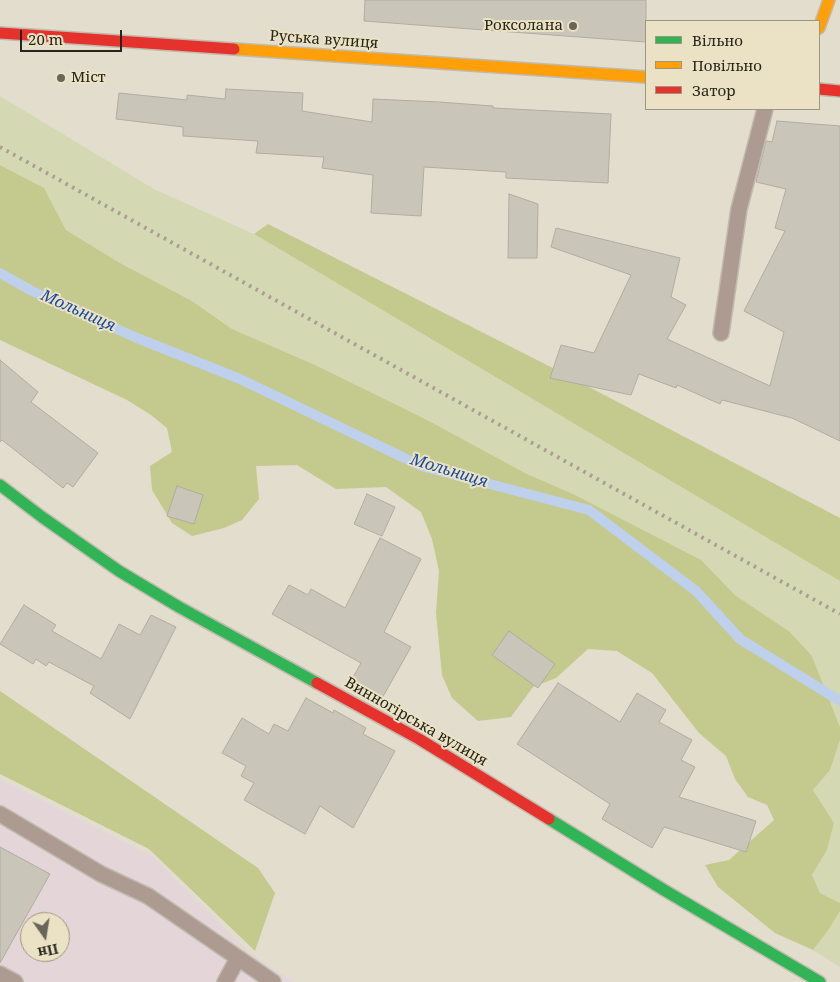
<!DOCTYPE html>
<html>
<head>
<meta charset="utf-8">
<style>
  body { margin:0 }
  #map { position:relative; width:840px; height:982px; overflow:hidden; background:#e3ddcd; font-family:"Noto Serif",serif }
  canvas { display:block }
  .legend { position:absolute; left:645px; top:20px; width:175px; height:90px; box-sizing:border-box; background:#ebe2c5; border:1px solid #9d9681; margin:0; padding:6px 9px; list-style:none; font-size:15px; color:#28251a }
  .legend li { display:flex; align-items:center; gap:10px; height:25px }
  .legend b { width:25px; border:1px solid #9d9681 }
  .north { position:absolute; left:20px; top:912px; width:50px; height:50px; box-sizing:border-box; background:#ebe2c5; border:1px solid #9d9681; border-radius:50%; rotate:167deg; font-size:14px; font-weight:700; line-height:20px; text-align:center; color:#28251a }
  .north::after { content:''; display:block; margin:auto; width:18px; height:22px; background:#696559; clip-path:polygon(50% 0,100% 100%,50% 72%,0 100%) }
  .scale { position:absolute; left:20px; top:30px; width:102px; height:22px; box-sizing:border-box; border:2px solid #28251a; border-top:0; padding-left:6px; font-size:15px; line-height:18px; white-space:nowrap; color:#28251a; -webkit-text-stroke:4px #ebe2c5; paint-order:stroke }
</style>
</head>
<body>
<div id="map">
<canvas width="840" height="982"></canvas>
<ul class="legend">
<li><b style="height:6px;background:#30b455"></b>Вільно</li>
<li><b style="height:6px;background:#ff9f0a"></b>Повільно</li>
<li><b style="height:6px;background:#e5322d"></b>Затор</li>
</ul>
<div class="north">Пн</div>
<div class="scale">20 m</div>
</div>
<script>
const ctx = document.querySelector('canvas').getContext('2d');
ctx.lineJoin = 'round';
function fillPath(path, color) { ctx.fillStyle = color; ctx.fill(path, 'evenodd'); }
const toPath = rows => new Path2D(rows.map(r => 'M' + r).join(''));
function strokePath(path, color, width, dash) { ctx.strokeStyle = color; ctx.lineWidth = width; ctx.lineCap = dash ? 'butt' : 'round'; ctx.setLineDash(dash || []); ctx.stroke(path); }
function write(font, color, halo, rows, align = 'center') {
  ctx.font = font + ' "Noto Serif",serif'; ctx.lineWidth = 4; ctx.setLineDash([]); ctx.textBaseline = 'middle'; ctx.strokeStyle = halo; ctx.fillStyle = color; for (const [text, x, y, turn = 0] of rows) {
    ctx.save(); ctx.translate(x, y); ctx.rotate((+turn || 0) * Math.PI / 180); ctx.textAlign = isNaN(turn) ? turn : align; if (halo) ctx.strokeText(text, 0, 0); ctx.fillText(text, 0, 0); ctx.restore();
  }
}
fillPath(toPath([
  [0,779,152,856,250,953,294,982,0,982],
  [30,922,60,922,60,952,30,952]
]), '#e4d6d8');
fillPath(toPath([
  [0,96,154,189,254,234,840,581,840,727,812,656,790,632,735,595,705,564,573,494,525,473,313,364,232,329,192,301,120,263,66,230,44,188,0,165],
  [840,740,840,903,820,893,812,875,827,850,834,823,813,790,830,769],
  [840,911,840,967,813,950,829,929]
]), '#d5d9b3');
fillPath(toPath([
  [0,165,44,188,66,230,120,263,192,301,232,329,313,364,427,420,525,473,573,494,701,560,735,595,790,632,812,656,840,727,840,740,830,770,813,790,834,823,827,850,812,875,820,893,840,903,840,911,829,929,813,950,775,933,718,887,705,865,729,860,774,820,767,805,748,797,735,779,726,756,699,733,652,673,617,651,588,649,556,678,533,687,511,717,478,721,452,698,442,675,436,613,439,571,432,539,421,512,386,487,336,489,297,465,256,466,259,499,242,520,224,528,192,536,172,523,152,490,150,466,172,452,167,428,151,415,127,400,0,340],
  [268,224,543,363,840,518,840,581,254,234],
  [0,691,258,868,275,893,255,951,149,849,0,774]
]), '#c4c98e');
strokePath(toPath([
  [0,273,32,291,137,338,240,379,421,466,589,510,696,591,740,639,840,701]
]), '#bed0ec', 10);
const building = toPath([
  [365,0,646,0,646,42,364,21,365,0],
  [226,89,303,93,302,111,372,122,373,99,439,102,493,106,493,108,611,114,608,183,506,178,506,172,424,167,421,216,371,213,373,175,322,168,324,157,256,153,258,141,183,136,183,127,116,119,119,93,187,100,187,95,225,99,226,89],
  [777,121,840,126,840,441,792,418,722,400,720,404,677,385,676,388,639,374,631,395,550,378,561,345,594,353,631,275,551,247,556,228,680,258,671,297,686,305,667,339,770,386,784,332,744,311,785,231,775,228,786,189,756,182,766,141,772,142,777,121],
  [509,194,538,204,537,258,508,258,509,194],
  [0,360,38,392,31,402,98,453,73,487,67,483,63,488,2,440,0,442,0,360],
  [177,486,203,495,194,524,167,516,177,486],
  [367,494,395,507,382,536,354,524,367,494],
  [380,538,421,559,384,632,411,647,381,700,350,683,361,663,272,614,289,585,308,595,311,589,345,608,380,538],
  [24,605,56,625,52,631,101,659,119,624,140,635,151,615,176,627,130,719,90,693,94,686,49,662,46,666,36,659,33,664,0,644,24,605],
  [509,631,555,664,538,688,492,655,509,631],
  [558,683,620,722,637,693,666,710,659,722,692,740,681,760,695,767,679,797,756,821,746,852,664,827,652,848,602,819,610,804,517,744,558,683],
  [306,698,333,713,334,710,366,728,363,734,395,751,353,828,320,806,305,834,244,800,254,783,241,776,246,766,222,753,242,718,269,734,274,724,288,731,306,698],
  [0,847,50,874,0,963,0,847]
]);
fillPath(building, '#cac5b9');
strokePath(building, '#b1aca0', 1);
const lane = toPath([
  [721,333,739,209,765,109],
  [0,814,101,874,148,896,273,982],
  [0,974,15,982],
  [225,982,238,958]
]);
const fast = toPath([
  [0,485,42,517,119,571,179,607,317,683],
  [549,819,664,890,820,982]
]);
const slow = toPath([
  [819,28,829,0],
  [234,49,646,77]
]);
const jam = toPath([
  [0,33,234,49],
  [819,89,840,91],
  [317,683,419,739,549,819]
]);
strokePath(lane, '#c0bbae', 18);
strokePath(fast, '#c0bbae', 14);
strokePath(slow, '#c0bbae', 14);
strokePath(jam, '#c0bbae', 14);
strokePath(lane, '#ad9b91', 15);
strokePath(fast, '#30b455', 11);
strokePath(slow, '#ff9f0a', 11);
strokePath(jam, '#e5322d', 11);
strokePath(toPath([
  [0,147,840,614]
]), '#a89e93', 4, [2.5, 5]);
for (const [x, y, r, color] of [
  [573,26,5,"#696559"],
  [61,78,5,"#696559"]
]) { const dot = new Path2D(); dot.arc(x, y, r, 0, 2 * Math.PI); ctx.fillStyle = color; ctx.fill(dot); strokePath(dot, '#ebe2c5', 2); }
write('15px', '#28251a', '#ebe2c5', [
  ["Роксолана",563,26],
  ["Міст",71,78,"left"]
], 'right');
write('15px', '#28251a', '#ebe2c5', [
  ["Руська вулиця",324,40,4],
  ["Винногірська вулиця",416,722,30]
]);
write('italic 16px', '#174aa2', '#ebe2c5', [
  ["Мольниця",78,311,24],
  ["Мольниця",449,471,17]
]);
</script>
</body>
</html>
